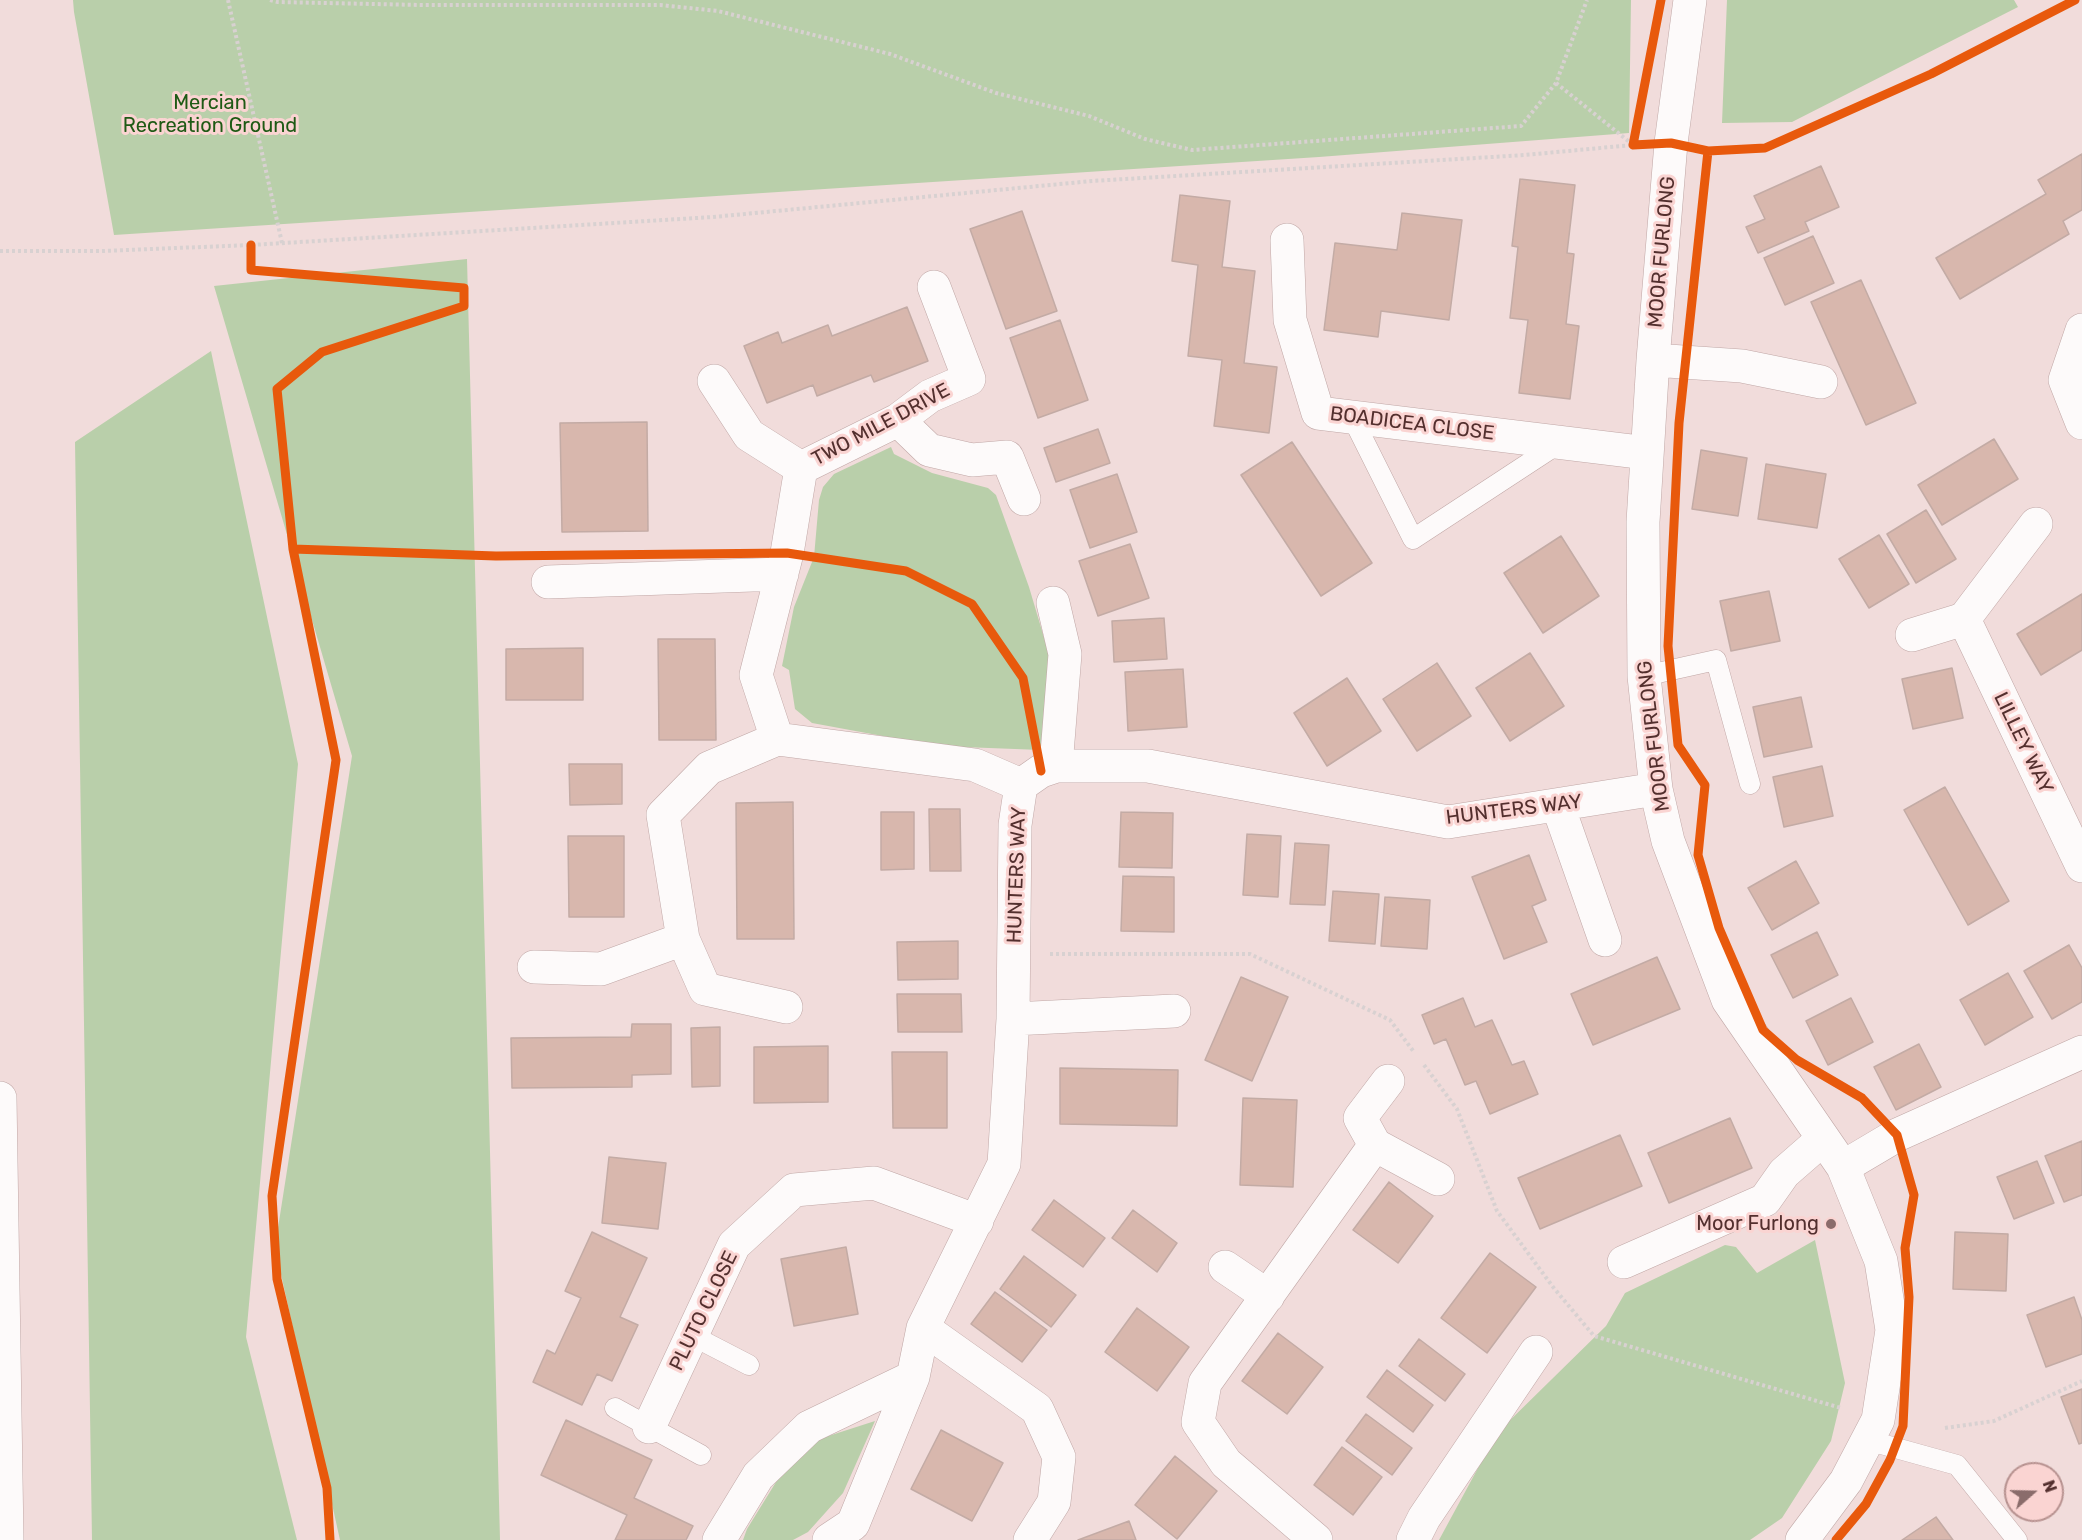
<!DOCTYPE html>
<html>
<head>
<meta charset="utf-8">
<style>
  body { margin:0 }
  #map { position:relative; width:2082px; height:1540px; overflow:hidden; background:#f1dcdb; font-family:Rubik,sans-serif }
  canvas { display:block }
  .north { position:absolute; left:2004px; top:1462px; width:60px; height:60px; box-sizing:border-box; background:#fad4d2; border:2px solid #b79290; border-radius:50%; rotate:70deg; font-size:16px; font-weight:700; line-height:24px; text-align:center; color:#532f2e }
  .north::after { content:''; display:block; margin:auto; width:21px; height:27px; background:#8a6c6b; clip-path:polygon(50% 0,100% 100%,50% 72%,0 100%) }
</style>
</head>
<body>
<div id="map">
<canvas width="2082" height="1540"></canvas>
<div class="north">N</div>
</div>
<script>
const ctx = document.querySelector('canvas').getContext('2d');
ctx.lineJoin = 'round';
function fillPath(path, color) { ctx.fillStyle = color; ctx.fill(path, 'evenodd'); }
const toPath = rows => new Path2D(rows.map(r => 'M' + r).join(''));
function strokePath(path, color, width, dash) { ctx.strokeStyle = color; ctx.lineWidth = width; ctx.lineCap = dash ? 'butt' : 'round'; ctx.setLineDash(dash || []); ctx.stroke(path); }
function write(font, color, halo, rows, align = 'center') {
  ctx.font = font + ' Rubik,sans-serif'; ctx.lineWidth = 6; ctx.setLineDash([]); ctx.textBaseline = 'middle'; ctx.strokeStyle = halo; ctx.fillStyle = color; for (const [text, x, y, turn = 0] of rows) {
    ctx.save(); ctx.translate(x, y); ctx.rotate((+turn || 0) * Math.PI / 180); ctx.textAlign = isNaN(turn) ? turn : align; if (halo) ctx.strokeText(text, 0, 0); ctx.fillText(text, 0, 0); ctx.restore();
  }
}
fillPath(toPath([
  [73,0,1631,0,1629,133,1319,157,114,235,74,12],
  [1727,0,2014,0,2018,7,1792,122,1722,123],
  [467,259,500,1540,340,1540,275,1247,352,756,214,286],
  [211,351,298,764,246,1337,297,1540,92,1540,75,442],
  [891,447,894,454,932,473,988,488,996,495,1029,587,1048,651,1053,678,1041,750,937,746,812,723,795,709,789,670,782,666,794,607,814,557,819,500,823,487,834,474],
  [1815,1240,1845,1383,1831,1441,1782,1518,1750,1540,1439,1540,1497,1433,1606,1326,1625,1293,1725,1245,1736,1247,1757,1273],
  [875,1421,843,1493,808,1532,793,1540,743,1540,747,1529,781,1474,816,1440]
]), '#b9cfaa');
const building = toPath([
  [2082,154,2082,210,2063,221,2069,234,1960,299,1936,258,2046,194,2038,180,2082,154],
  [1821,166,1839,207,1805,222,1809,231,1758,253,1746,227,1765,219,1754,196,1821,166],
  [1520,179,1575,185,1567,253,1574,254,1566,324,1579,326,1570,399,1519,393,1528,320,1510,318,1518,247,1512,246,1520,179],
  [1180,195,1230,201,1222,267,1255,271,1244,363,1277,367,1269,433,1214,426,1222,360,1188,356,1198,265,1172,261,1180,195],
  [1022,211,1057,311,1006,329,970,229,1022,211],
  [1402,213,1462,220,1449,320,1381,311,1378,337,1324,330,1335,243,1397,250,1402,213],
  [1813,236,1834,283,1785,305,1764,258,1813,236],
  [1861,280,1916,403,1866,425,1811,302,1861,280],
  [907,307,928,361,874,382,871,375,817,396,813,385,767,403,744,346,778,332,782,343,828,325,832,336,907,307],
  [1060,320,1088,400,1038,418,1010,338,1060,320],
  [647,422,648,531,562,532,560,423,647,422],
  [1098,429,1110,463,1056,482,1044,448,1098,429],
  [1994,439,2018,479,1942,525,1918,485,1994,439],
  [1292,442,1372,563,1321,596,1241,475,1292,442],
  [1701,450,1747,458,1738,516,1692,509,1701,450],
  [1766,464,1826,474,1817,528,1758,519,1766,464],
  [1117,474,1137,532,1090,548,1070,490,1117,474],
  [1926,510,1956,559,1916,583,1887,534,1926,510],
  [1879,535,1909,584,1869,608,1839,559,1879,535],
  [1561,536,1599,596,1543,633,1504,573,1561,536],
  [1130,544,1149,598,1098,616,1079,561,1130,544],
  [1769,591,1780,641,1731,651,1720,601,1769,591],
  [2082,594,2082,650,2041,675,2017,634,2082,594],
  [1164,618,1167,659,1114,662,1112,621,1164,618],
  [658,639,715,639,716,740,659,740,658,639],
  [583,648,583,700,506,700,506,649,583,648],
  [1530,653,1564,706,1510,741,1476,688,1530,653],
  [1437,663,1471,716,1417,751,1383,699,1437,663],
  [1952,668,1963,718,1913,729,1902,679,1952,668],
  [1183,669,1187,727,1128,731,1125,672,1183,669],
  [1347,678,1381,731,1327,766,1294,713,1347,678],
  [1801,697,1812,747,1764,757,1753,707,1801,697],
  [569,764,622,764,622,804,570,805,569,764],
  [1822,766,1833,816,1784,827,1773,777,1822,766],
  [1945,787,2009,901,1968,925,1904,810,1945,787],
  [793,802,794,939,737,939,736,803,793,802],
  [929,809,960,809,961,871,930,871,929,809],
  [881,812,914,812,914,869,881,870,881,812],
  [1121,812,1173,813,1172,868,1119,867,1121,812],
  [1247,834,1281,836,1278,897,1243,895,1247,834],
  [568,836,624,836,624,917,569,917,568,836],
  [1295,843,1329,845,1325,905,1290,904,1295,843],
  [1529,855,1546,900,1532,906,1547,942,1504,959,1472,877,1529,855],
  [1796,861,1819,903,1772,930,1748,888,1796,861],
  [1123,876,1174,877,1174,932,1121,931,1123,876],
  [1333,891,1379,894,1375,944,1329,941,1333,891],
  [1385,897,1430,900,1427,949,1381,946,1385,897],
  [1817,932,1838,975,1793,998,1771,955,1817,932],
  [958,941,958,979,898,980,897,942,958,941],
  [2069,945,2082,968,2082,1002,2052,1019,2024,971,2069,945],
  [1657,957,1680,1009,1593,1045,1571,994,1657,957],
  [2008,973,2033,1017,1985,1045,1960,1000,2008,973],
  [1241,977,1288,997,1252,1081,1205,1060,1241,977],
  [897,994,961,994,962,1032,898,1032,897,994],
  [1463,998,1475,1027,1492,1020,1512,1065,1524,1061,1538,1094,1490,1114,1476,1081,1465,1085,1446,1039,1434,1044,1422,1015,1463,998],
  [1851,998,1873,1042,1828,1065,1806,1021,1851,998],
  [632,1024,671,1024,671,1074,632,1075,632,1087,512,1088,511,1038,631,1037,632,1024],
  [720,1027,720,1086,692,1087,691,1028,720,1027],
  [1919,1044,1941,1087,1896,1110,1874,1067,1919,1044],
  [828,1046,828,1102,754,1103,754,1047,828,1046],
  [892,1052,947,1052,947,1128,893,1128,892,1052],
  [1060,1068,1178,1070,1177,1126,1060,1124,1060,1068],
  [1243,1098,1297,1100,1293,1187,1240,1185,1243,1098],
  [1730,1118,1752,1168,1669,1203,1648,1153,1730,1118],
  [1620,1135,1642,1186,1540,1229,1518,1178,1620,1135],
  [2082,1141,2082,1195,2064,1202,2045,1156,2082,1141],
  [609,1157,666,1163,658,1229,602,1223,609,1157],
  [2037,1161,2054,1203,2014,1219,1997,1177,2037,1161],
  [1389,1182,1433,1216,1398,1263,1353,1230,1389,1182],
  [1054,1200,1105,1238,1083,1267,1032,1230,1054,1200],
  [1133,1210,1177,1243,1157,1272,1112,1238,1133,1210],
  [592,1232,647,1258,620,1317,638,1325,612,1381,597,1374,582,1405,533,1382,547,1350,555,1354,581,1298,565,1291,592,1232],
  [1955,1232,2008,1234,2006,1291,1953,1289,1955,1232],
  [846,1247,858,1314,794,1326,781,1259,846,1247],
  [1490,1253,1536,1287,1487,1353,1441,1318,1490,1253],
  [1024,1256,1076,1295,1051,1327,1000,1289,1024,1256],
  [995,1292,1047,1330,1022,1362,971,1324,995,1292],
  [2074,1297,2082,1320,2082,1354,2046,1367,2027,1315,2074,1297],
  [1137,1308,1189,1347,1157,1391,1105,1352,1137,1308],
  [1278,1333,1323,1367,1287,1414,1242,1381,1278,1333],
  [1419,1339,1465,1374,1445,1401,1399,1366,1419,1339],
  [1387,1370,1433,1405,1413,1432,1367,1397,1387,1370],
  [2082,1389,2082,1443,2079,1444,2061,1397,2082,1389],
  [1366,1414,1412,1448,1392,1475,1346,1441,1366,1414],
  [566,1420,652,1460,634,1498,693,1526,686,1540,615,1540,627,1515,541,1475,566,1420],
  [941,1430,1003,1463,972,1521,911,1489,941,1430],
  [1342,1447,1382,1477,1353,1515,1314,1485,1342,1447],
  [1175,1456,1217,1491,1177,1539,1135,1505,1175,1456],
  [1936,1517,1953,1540,1902,1540,1936,1517],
  [1129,1521,1136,1540,1078,1540,1129,1521]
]);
fillPath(building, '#d8b7ad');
strokePath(building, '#c3aba5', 1.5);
const lane = toPath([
  [1352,417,1413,539,1561,442],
  [1644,676,1716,660,1750,784],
  [691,1335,749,1365],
  [615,1408,701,1455],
  [1867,1440,1957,1465,2017,1540]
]);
const street = toPath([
  [1690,0,1671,143,1653,360,1643,522,1644,676,1656,789,1668,841,1728,1000,1843,1167,1881,1261,1892,1330,1878,1420,1846,1481,1802,1540],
  [1287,240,1290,320,1318,413,1647,453],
  [2082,330,2065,380,2082,423],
  [1653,360,1742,366,1821,382],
  [714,381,749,435,801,468],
  [898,420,929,450,972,460,1007,457,1024,499],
  [548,582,782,574],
  [1053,603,1065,654,1056,766],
  [1964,619,2082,866],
  [1912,635,1964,619,2036,524],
  [777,739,756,675,787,553,801,468,898,420,930,396,969,379,934,287],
  [1558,806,1605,940],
  [534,967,601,969,683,939],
  [786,1007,705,989,683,939,663,815,709,768,777,739,975,765,1021,785],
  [1013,1019,1174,1011],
  [1388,1081,1360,1118,1375,1145,1438,1179],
  [1843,1167,1897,1135,2082,1052],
  [1624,1262,1765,1200,1784,1173,1823,1139],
  [1225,1267,1268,1296],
  [923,1328,1037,1409,1059,1457,1054,1502,1030,1540],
  [649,1427,734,1245,794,1190,874,1183,977,1221],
  [719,1540,758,1476,809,1427,913,1377],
  [829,1540,853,1524,913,1377,923,1328,1004,1164,1013,1019,1015,825,1021,785,1041,771,1056,766,1148,766,1448,822,1656,789],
  [1316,1540,1226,1463,1198,1422,1205,1383,1375,1145],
  [1413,1540,1424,1518,1536,1352]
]);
const highway = toPath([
  [0,1098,7,1540]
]);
strokePath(lane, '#c0a7a6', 21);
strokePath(street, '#c0a7a6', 34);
strokePath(highway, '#c0a7a6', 34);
strokePath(toPath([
  [228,0,282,243],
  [270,0,278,2,421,5,660,5,718,11,890,54,996,93,1089,116,1145,139,1192,150,1521,126,1556,83,1587,0],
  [1556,83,1632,144],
  [0,251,102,251,251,245,713,217,1092,181,1525,155,1632,145],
  [1050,954,1250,954,1390,1020,1414,1052],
  [1424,1065,1457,1109,1497,1211,1553,1287,1594,1336,1841,1408],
  [1945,1428,1994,1421,2082,1381]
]), '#d8d1d1', 4, [3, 3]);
strokePath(lane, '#fdfafa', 20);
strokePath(street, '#fdfafa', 33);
strokePath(highway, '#fdfafa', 33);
strokePath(toPath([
  [1661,0,1633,145,1671,143,1708,151,1765,148,1931,74,2075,0],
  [1708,151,1679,423,1668,646,1678,745,1705,785,1698,855,1719,928,1763,1030,1797,1060,1862,1098,1897,1135,1914,1195,1905,1248,1909,1297,1903,1426,1890,1460,1866,1504,1836,1540],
  [251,245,251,270,464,288,464,306,322,352,277,389,293,549,336,760,272,1196,277,1279,327,1488,330,1540],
  [293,549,496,556,787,553,906,571,972,604,1023,678,1041,771]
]), '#e8590c', 9);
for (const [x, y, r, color] of [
  [1831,1224,6,"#8a6c6b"]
]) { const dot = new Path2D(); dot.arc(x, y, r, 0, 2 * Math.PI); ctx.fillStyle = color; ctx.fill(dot); strokePath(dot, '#fad4d2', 2); }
write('20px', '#1f5a15', '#fad4d2', [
  ["Mercian",210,103],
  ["Recreation Ground",210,126]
]);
write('20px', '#532f2e', '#fad4d2', [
  ["MOOR FURLONG",1662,252,-85],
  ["BOADICEA CLOSE",1412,424,7],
  ["TWO MILE DRIVE",881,425,-28],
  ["MOOR FURLONG",1654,736,-97],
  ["LILLEY WAY",2023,743,64],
  ["HUNTERS WAY",1514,810,-7],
  ["HUNTERS WAY",1017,875,-88],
  ["PLUTO CLOSE",704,1311,-64]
]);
write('20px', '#532f2e', '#fad4d2', [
  ["Moor Furlong",1819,1224]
], 'right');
</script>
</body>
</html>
